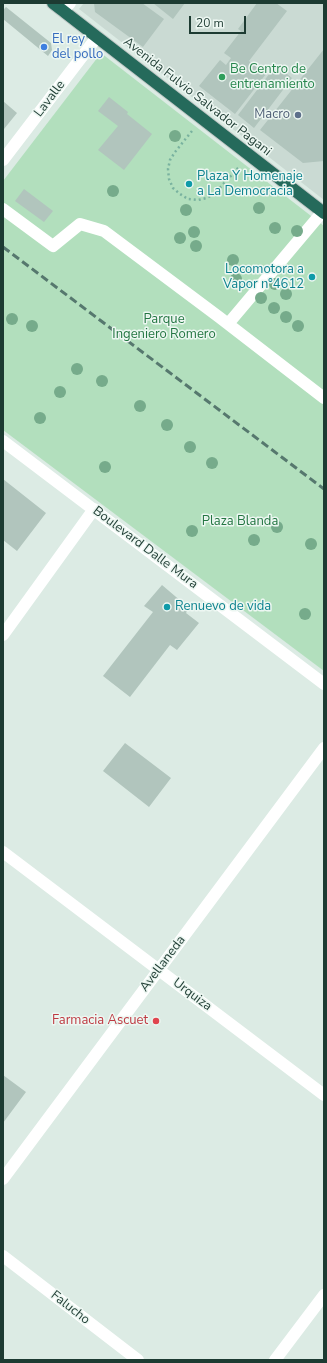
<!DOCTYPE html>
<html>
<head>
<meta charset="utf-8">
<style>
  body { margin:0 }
  #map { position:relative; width:327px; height:1363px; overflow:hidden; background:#dcebe4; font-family:"Nunito Sans",sans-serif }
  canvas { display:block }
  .frame { position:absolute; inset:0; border:4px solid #1d3b32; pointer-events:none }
  .scale { position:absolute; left:189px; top:16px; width:57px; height:18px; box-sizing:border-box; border:2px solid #1d3b32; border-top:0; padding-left:5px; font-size:12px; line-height:14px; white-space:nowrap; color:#1d3b32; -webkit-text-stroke:3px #edf7f2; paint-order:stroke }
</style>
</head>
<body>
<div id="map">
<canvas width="327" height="1363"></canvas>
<div class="frame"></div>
<div class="scale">20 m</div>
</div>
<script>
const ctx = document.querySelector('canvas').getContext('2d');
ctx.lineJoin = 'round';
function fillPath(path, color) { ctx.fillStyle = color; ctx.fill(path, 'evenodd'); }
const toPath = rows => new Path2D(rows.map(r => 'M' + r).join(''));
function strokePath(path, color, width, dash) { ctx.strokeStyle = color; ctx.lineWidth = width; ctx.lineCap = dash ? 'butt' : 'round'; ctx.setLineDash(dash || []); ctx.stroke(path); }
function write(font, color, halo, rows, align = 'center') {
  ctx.font = font + ' "Nunito Sans",sans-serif'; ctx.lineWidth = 3; ctx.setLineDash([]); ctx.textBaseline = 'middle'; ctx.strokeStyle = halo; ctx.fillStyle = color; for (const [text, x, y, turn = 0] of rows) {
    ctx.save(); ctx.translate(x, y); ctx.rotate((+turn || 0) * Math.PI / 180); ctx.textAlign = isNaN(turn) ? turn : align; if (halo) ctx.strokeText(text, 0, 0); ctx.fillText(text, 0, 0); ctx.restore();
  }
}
fillPath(toPath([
  [84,3,324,3,324,200,79,9]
]), '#cadad3');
fillPath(toPath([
  [101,53,324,226,324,671,3,430,3,181]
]), '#b2dfbd');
fillPath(toPath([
  [94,3,142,3,164,19,143,47,95,12],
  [153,3,185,3,173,19],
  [257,3,276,3,287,11,249,61,266,74,235,114,199,86,220,60,226,65,231,58,224,53,241,31,238,29],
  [6,7,51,43,52,50,48,56,3,19,3,10],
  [324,49,324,161,303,163,260,130],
  [276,65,292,78,254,128,238,115],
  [109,97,128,112,127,114,152,134,124,170,98,150,118,126,98,111],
  [3,101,17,113,4,129,3,127],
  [24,189,53,211,44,222,15,201],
  [3,479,46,513,17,551,3,540],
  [162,585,189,608,186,613,199,623,177,650,170,645,130,697,103,676,153,612,144,606],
  [125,743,171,778,149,807,103,771],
  [3,1075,26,1092,3,1123]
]), '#b1c5bd');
const highway = toPath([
  [53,3,324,213]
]);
strokePath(highway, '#c0c8c6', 14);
strokePath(toPath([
  [192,131,175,152,170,160,168,169,169,179,173,188,180,194,188,199,198,200,207,198,215,193,239,167]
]), '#79b29f', 2.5, [2, 3]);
strokePath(toPath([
  [63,11,70,3],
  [3,160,97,37],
  [3,209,53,246,80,224,104,231,219,317,324,398],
  [228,324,324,210],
  [3,441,324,684],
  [3,635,94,509],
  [3,852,324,1095],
  [3,1179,324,748],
  [3,1256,138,1360],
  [275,1360,324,1295]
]), '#fff', 12);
strokePath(highway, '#256a5b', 12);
strokePath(toPath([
  [3,247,324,489]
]), '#56786e', 3, [8, 4]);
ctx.fillStyle = '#76ab8b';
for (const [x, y] of [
  [175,136],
  [113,191],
  [259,208],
  [186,210],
  [275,228],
  [297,231],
  [194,232],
  [180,238],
  [196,246],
  [233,260],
  [236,279],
  [275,284],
  [286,294],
  [261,298],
  [274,308],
  [286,317],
  [12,319],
  [32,326],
  [298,326],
  [77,369],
  [102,381],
  [60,392],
  [140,406],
  [40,418],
  [167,425],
  [190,447],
  [212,463],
  [105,467],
  [277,527],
  [192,531],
  [254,540],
  [311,544],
  [305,614]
]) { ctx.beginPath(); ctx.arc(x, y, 6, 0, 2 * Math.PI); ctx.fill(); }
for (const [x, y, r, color] of [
  [44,47,4,"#3f7fe0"],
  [222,77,4,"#2e9e5b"],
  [298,115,4,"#5c6f8a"],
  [189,184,4,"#0f9aa8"],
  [312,277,4,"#0f9aa8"],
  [167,607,4,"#0f9aa8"],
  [156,1021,4,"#e0444e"]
]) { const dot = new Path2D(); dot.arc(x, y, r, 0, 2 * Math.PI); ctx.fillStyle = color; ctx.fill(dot); strokePath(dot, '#edf7f2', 1.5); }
write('13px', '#366cbe', '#edf7f2', [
  ["El rey",52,40],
  ["del pollo",52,55]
], 'left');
write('13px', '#27864d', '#edf7f2', [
  ["Be Centro de",230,70],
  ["entrenamiento",230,85]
], 'left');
write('13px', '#1d3b32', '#edf7f2', [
  ["Avenida Fulvio Salvador Pagani",197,97,38],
  ["Lavalle",50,99,-53],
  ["Boulevard Dalle Mura",145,548,37],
  ["Avellaneda",163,964,-53],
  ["Urquiza",192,995,37],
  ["Falucho",70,1308,38]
]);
write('13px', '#4e5e75', '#edf7f2', [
  ["Macro",290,115]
], 'right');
write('13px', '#0d838f', '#edf7f2', [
  ["Plaza Y Homenaje",197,177],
  ["a La Democracia",197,192],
  ["Locomotora a",304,270,"right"],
  ["Vapor n°4612",304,285,"right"],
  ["Renuevo de vida",175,607]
], 'left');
write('13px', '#237642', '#edf7f2', [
  ["Parque",164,320],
  ["Ingeniero Romero",164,335],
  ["Plaza Blanda",240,522]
]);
write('13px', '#be3a42', '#edf7f2', [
  ["Farmacia Ascuet",148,1021]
], 'right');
</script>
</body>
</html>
